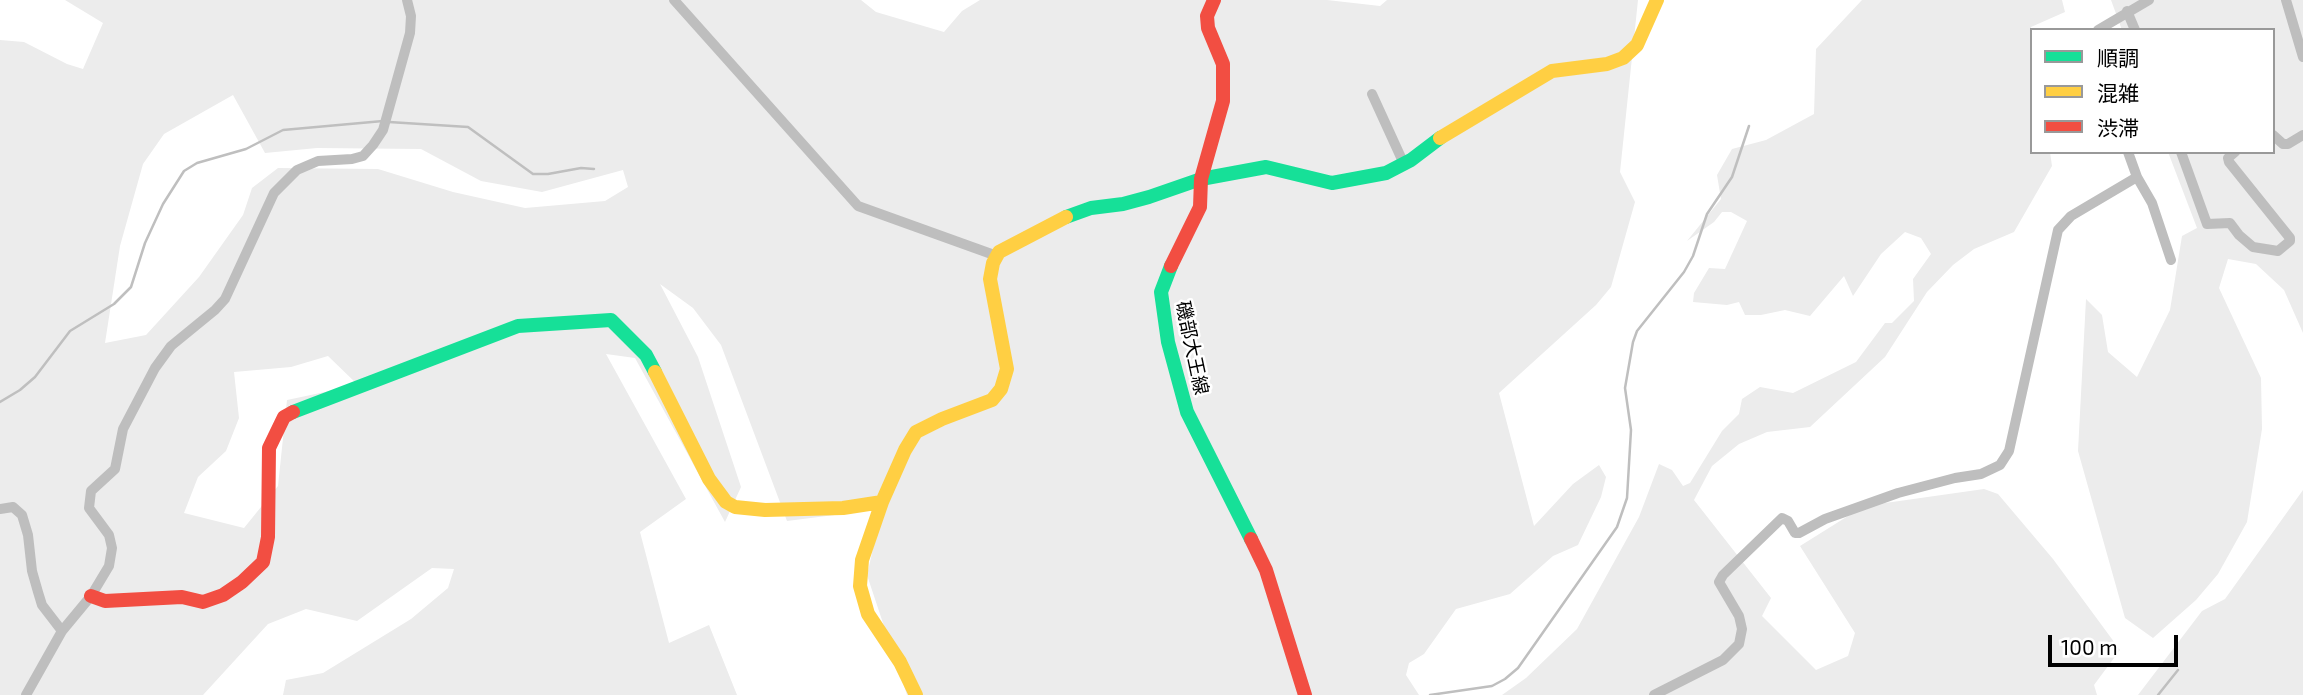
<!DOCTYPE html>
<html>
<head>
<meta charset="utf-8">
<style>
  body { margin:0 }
  #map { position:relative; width:2303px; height:695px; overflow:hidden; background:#fff; font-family:"Exo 2","Noto Sans JP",sans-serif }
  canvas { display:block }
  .legend { position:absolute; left:2030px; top:28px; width:245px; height:126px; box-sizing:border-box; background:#fff; border:2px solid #999; margin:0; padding:9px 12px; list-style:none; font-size:21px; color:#000 }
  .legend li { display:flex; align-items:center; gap:14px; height:35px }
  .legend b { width:35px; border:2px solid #999 }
  .scale { position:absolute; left:2048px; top:635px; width:130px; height:32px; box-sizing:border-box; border:4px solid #000; border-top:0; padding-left:9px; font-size:21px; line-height:24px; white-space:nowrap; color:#000; -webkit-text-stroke:5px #fff; paint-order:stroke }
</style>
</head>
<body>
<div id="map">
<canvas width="2303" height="695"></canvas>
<ul class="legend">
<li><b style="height:9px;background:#16e098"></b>順調</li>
<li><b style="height:9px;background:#ffcf43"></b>混雑</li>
<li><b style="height:9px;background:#f24e42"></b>渋滞</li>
</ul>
<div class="scale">100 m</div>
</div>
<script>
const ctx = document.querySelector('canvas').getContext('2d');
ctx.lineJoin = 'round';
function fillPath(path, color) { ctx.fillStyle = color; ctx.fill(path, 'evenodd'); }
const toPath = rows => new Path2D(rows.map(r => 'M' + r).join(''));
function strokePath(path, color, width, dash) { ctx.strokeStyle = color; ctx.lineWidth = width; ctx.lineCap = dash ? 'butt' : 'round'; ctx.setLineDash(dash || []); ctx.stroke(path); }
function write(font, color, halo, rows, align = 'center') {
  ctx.font = font + ' "Exo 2","Noto Sans JP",sans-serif'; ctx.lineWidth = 5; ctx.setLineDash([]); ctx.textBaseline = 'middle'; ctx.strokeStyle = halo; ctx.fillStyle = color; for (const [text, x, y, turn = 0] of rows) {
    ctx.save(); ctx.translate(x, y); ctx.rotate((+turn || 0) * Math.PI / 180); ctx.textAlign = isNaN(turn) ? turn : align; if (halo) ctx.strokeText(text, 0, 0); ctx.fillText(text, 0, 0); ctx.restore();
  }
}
fillPath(toPath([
  [65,0,861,0,876,12,944,32,962,11,980,0,1327,0,1380,6,1387,0,1638,0,1620,172,1635,202,1611,287,1596,305,1499,393,1534,526,1573,484,1599,465,1606,477,1601,497,1578,545,1553,556,1510,594,1456,609,1424,654,1409,663,1406,675,1419,695,907,695,867,575,882,509,787,521,721,345,693,308,660,284,698,357,741,487,725,522,635,358,606,354,686,499,640,532,669,643,709,625,737,695,283,695,286,680,323,673,411,619,448,588,454,569,432,568,357,621,306,609,268,624,203,695,0,695,0,40,24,42,67,64,83,69,103,23],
  [233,95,265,153,317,148,421,149,481,181,542,192,623,170,628,187,605,201,525,208,453,192,378,169,278,168,252,188,243,215,199,277,146,335,105,343,120,246,143,164,164,134],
  [328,356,358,385,287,400,278,486,244,528,184,513,198,477,226,451,239,418,234,372,291,367],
  [1862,0,2062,0,2065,12,2031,27,2032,152,2050,152,2052,166,2014,232,1974,249,1953,265,1927,292,1885,357,1810,427,1767,432,1739,444,1712,466,1694,500,1771,598,1762,616,1816,670,1848,656,1855,633,1800,546,1864,506,1984,489,1998,494,2053,559,2120,650,2094,685,2097,695,1502,695,1526,678,1577,629,1639,517,1659,464,1672,470,1683,486,1690,483,1722,431,1739,414,1742,399,1760,387,1793,393,1856,362,1885,323,1892,323,1914,301,1913,279,1931,254,1921,238,1905,232,1881,254,1853,296,1844,276,1810,316,1785,310,1761,315,1745,315,1739,302,1727,305,1693,302,1694,293,1709,268,1725,269,1747,221,1731,212,1722,212,1714,222,1687,241,1721,199,1717,175,1732,149,1766,140,1814,114,1816,49],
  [2111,0,2303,0,2303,333,2284,290,2256,264,2228,259,2219,288,2261,378,2262,429,2247,522,2218,574,2196,600,2153,638,2125,618,2078,451,2086,299,2102,315,2108,352,2137,377,2170,310,2182,236,2197,228,2168,152,2273,152,2273,30,2122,30],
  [2303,490,2303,695,2138,695,2202,611,2225,599]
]), '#ececec');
strokePath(toPath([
  [389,122,468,127,533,174,548,174,581,168,594,169],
  [0,402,20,390,35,377,70,331,114,304,131,287,145,243,163,204,184,171,197,163,246,149,283,130,383,121],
  [1430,695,1492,686,1505,679,1518,668,1617,527,1627,498,1631,430,1625,388,1633,342,1637,331,1684,272,1693,256,1707,214,1732,177,1749,126],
  [2158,695,2178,670]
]), '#bfbfbf', 2.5);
strokePath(toPath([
  [674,0,858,206,997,256],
  [2286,0,2303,57],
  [2127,11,2135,30],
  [2098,30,2149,0],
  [1372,94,1404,164],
  [2273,135,2283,144,2288,144,2303,135],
  [2128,152,2137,177,2152,203,2171,260],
  [2181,152,2207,224,2230,223,2239,235,2253,247,2278,251,2290,241,2290,238,2229,162,2228,158,2235,152],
  [0,509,13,507,22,515,28,535,32,571,38,592,42,605,62,631],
  [26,695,62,631,91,596,109,566,112,548,109,535,89,508,91,491,115,469,123,429,155,368,171,346,215,310,225,299,274,193,297,170,318,161,352,159,363,156,373,145,383,130,410,33,411,16,407,0],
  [1654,695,1723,660,1739,644,1742,629,1739,616,1719,582,1723,575,1782,518,1788,521,1795,533,1799,533,1825,519,1898,493,1955,478,1981,474,2000,465,2009,451,2058,230,2071,216,2137,177]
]), '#bebebe', 10);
strokePath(toPath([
  [1066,217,1091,208,1123,204,1149,197,1201,179,1266,167,1332,183,1386,173,1411,160,1440,138],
  [1171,266,1161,292,1168,342,1187,412,1251,539],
  [293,412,518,326,611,320,646,355,655,372]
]), '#16e098', 14);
strokePath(toPath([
  [1440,138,1552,71,1607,64,1623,58,1637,45,1657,0],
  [655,372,709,479,726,502,735,507,765,510,843,508,882,502],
  [916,695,900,662,868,614,860,586,862,560,882,502,905,450,916,432,942,419,992,400,1001,389,1007,369,990,279,993,263,999,252,1066,217]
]), '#ffcf43', 14);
strokePath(toPath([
  [1171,266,1200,207,1201,179,1223,101,1223,64,1208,28,1207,16,1214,0],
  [1251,539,1266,570,1305,695],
  [91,596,105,601,182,597,203,602,223,595,242,582,263,562,268,537,269,448,284,417,293,412]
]), '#f24e42', 14);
write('19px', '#000', '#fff', [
  ["磯部大王線",1192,348,78]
]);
</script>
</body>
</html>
